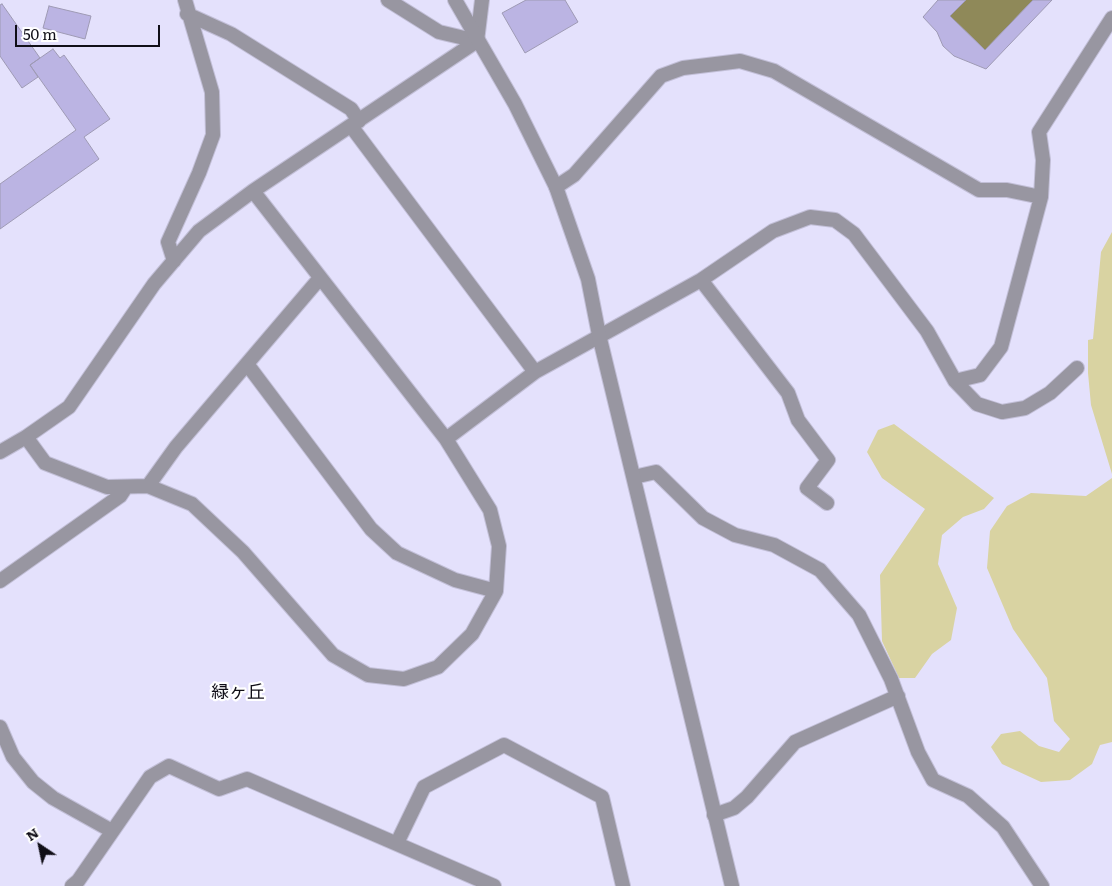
<!DOCTYPE html>
<html>
<head>
<meta charset="utf-8">
<style>
  body { margin:0 }
  #map { position:relative; width:1112px; height:886px; overflow:hidden; background:#e4e1fc; font-family:Literata,serif }
  canvas { display:block }
  .north { position:absolute; left:15px; top:821px; width:50px; height:50px; -webkit-text-stroke:4px #fff; paint-order:stroke; rotate:326deg; font-size:14px; font-weight:700; line-height:20px; text-align:center; color:#100e17 }
  .north::after { content:''; display:block; margin:auto; width:18px; height:22px; background:#100e17; clip-path:polygon(50% 0,100% 100%,50% 72%,0 100%) }
  .scale { position:absolute; left:15px; top:25px; width:145px; height:22px; box-sizing:border-box; border:2px solid #100e17; border-top:0; padding-left:6px; font-size:15px; line-height:18px; white-space:nowrap; color:#100e17; -webkit-text-stroke:4px #fff; paint-order:stroke }
</style>
</head>
<body>
<div id="map">
<canvas width="1112" height="886"></canvas>
<div class="north">N</div>
<div class="scale">50 m</div>
</div>
<script>
const ctx = document.querySelector('canvas').getContext('2d');
ctx.lineJoin = 'round';
function fillPath(path, color) { ctx.fillStyle = color; ctx.fill(path, 'evenodd'); }
const toPath = rows => new Path2D(rows.map(r => 'M' + r).join(''));
function strokePath(path, color, width, dash) { ctx.strokeStyle = color; ctx.lineWidth = width; ctx.lineCap = dash ? 'butt' : 'round'; ctx.setLineDash(dash || []); ctx.stroke(path); }
function write(font, color, halo, rows, align = 'center') {
  ctx.font = font + ' Literata,"Noto Sans JP",serif'; ctx.lineWidth = 4.5; ctx.setLineDash([]); ctx.textBaseline = 'middle'; ctx.strokeStyle = halo; ctx.fillStyle = color; for (const [text, x, y, turn = 0] of rows) {
    ctx.save(); ctx.translate(x, y); ctx.rotate((+turn || 0) * Math.PI / 180); ctx.textAlign = isNaN(turn) ? turn : align; if (halo) ctx.strokeText(text, 0, 0); ctx.fillText(text, 0, 0); ctx.restore();
  }
}
fillPath(toPath([
  [1112,232,1112,474,1091,405,1088,373,1088,340,1093,339,1101,252],
  [894,424,994,498,984,509,963,517,942,535,938,564,957,608,951,640,932,654,915,678,899,678,882,641,880,575,925,509,882,478,867,452,878,430],
  [1112,478,1112,742,1100,745,1092,764,1070,780,1041,782,1002,764,991,747,1001,734,1020,731,1039,746,1059,752,1070,739,1054,721,1047,678,1013,629,987,568,990,531,1007,506,1031,493,1086,496]
]), '#d9d3a2');
fillPath(toPath([
  [966,0,1033,0,985,50,950,16]
]), '#8f8959');
const building = toPath([
  [526,0,565,0,578,22,525,53,502,13,526,0],
  [938,0,966,0,950,16,985,50,1033,0,1052,0,986,69,954,56,943,46,937,32,923,17,938,0],
  [2,4,40,58,30,65,38,77,22,88,0,56,0,5,2,4],
  [49,6,91,16,85,39,43,28,49,6],
  [53,49,60,58,64,55,110,119,84,137,99,159,0,229,0,184,76,130,30,65,53,49]
]);
fillPath(building, '#bbb4e3');
strokePath(building, '#9e9ab4', 1);
const minor = toPath([
  [388,0,439,32,477,41],
  [187,14,231,34,351,109,359,121],
  [477,41,482,0],
  [351,126,535,372],
  [556,187,574,175,661,76,683,68,740,61,774,71,979,190,1007,190,1041,197],
  [174,261,168,242,199,173,213,135,212,92,185,0],
  [701,280,788,393,798,420,828,460,807,488,827,503],
  [247,364,371,529,397,553,455,580,496,591],
  [955,381,980,375,1001,347,1041,197,1043,160,1039,132,1112,18],
  [26,437,45,463,107,487,148,486,192,504,243,552,333,655,368,675,404,679,438,667,472,634,496,591,499,546,490,510,446,439,253,191],
  [446,439,535,372,701,280,773,231,810,217,835,220,854,234,927,331,955,381,977,404,1002,412,1025,408,1050,393,1077,368],
  [0,452,26,437,69,407,154,284,199,231,253,191,477,41],
  [634,477,656,472,703,518,735,535,774,545,820,570,859,615,891,679,918,752,933,780,968,796,1003,827,1042,886],
  [148,486,176,447,320,278],
  [0,581,120,496,126,487],
  [0,727,13,757,33,782,53,798,112,831],
  [714,815,734,808,747,797,795,742,898,696],
  [397,843,424,787,504,745,602,797,623,886],
  [72,886,78,881,150,777,169,766,219,789,247,779,494,886]
]);
const tertiary = toPath([
  [455,0,515,104,556,187,588,279,599,335,732,886]
]);
strokePath(minor, '#c2bfd7', 16);
strokePath(tertiary, '#c2bfd7', 16);
strokePath(minor, '#9896a1', 14);
strokePath(tertiary, '#9896a1', 14);
write('18px', '#100e17', '#fff', [
  ["緑ヶ丘",238,693]
]);
</script>
</body>
</html>
